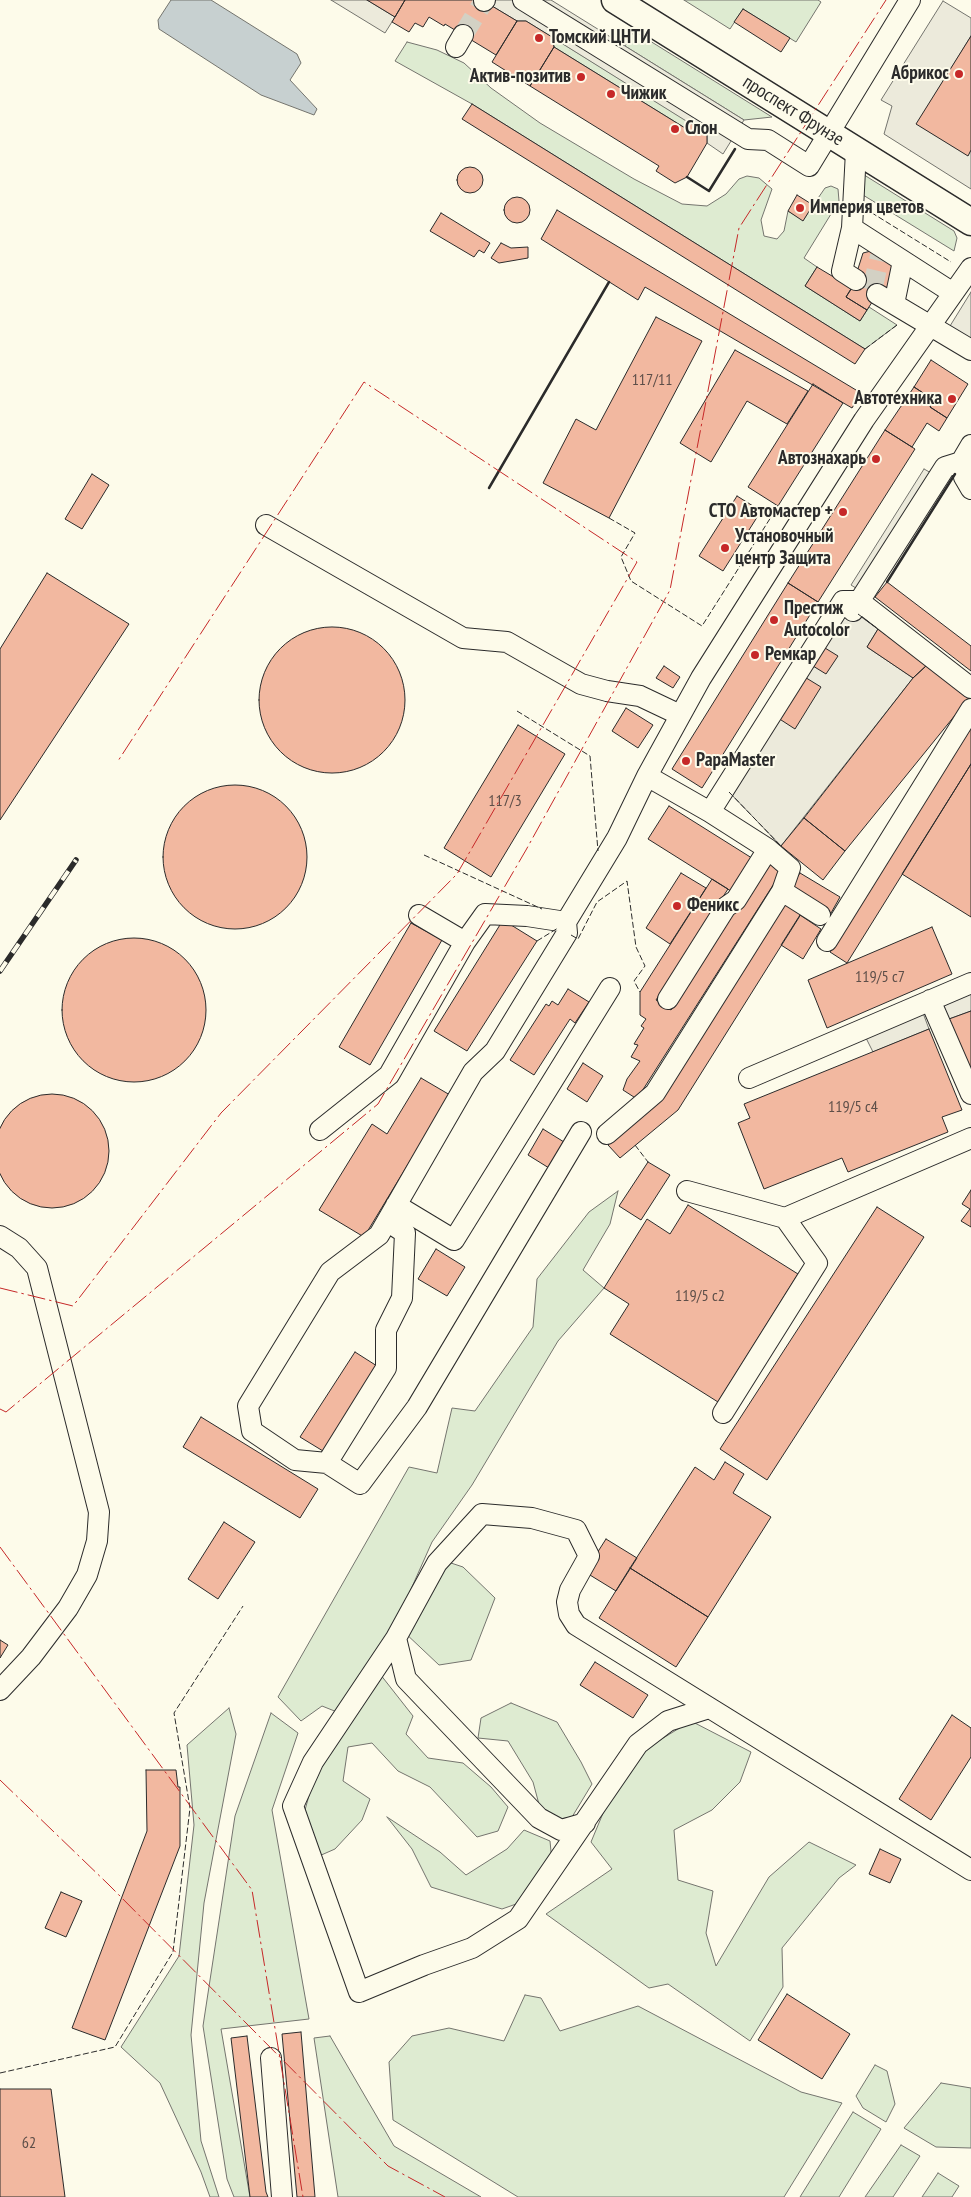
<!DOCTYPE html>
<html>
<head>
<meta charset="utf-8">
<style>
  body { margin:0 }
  canvas { display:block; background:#fdfbea }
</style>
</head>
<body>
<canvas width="971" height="2197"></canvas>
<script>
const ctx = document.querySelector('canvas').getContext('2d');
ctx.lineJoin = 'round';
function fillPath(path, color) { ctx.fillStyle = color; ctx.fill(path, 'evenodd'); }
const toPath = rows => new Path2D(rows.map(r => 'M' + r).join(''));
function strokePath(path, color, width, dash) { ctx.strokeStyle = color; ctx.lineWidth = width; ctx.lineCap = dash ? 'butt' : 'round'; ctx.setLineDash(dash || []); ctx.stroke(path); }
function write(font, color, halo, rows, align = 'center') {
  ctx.font = font + ' "PT Sans Narrow",sans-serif'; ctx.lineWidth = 4; ctx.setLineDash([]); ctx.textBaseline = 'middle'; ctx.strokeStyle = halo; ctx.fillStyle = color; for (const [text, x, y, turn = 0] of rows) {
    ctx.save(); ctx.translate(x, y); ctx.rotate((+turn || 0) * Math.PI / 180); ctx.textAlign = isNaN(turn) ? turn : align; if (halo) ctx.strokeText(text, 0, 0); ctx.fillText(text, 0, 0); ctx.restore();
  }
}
const green = toPath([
  [684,0,818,0,821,2,796,42,743,9,730,29,684,0],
  [634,31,772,117,744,120,625,46,634,31],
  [552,37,689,122,685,128,554,47,552,37],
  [407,42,437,50,464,63,491,88,540,123,634,179,682,204,707,206,726,194,739,179,747,176,759,178,772,189,761,220,764,236,777,239,784,231,788,211,803,220,825,188,831,186,838,189,839,201,804,258,817,267,805,286,860,321,869,307,897,325,865,349,472,104,395,61,407,42],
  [861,173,954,231,957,238,954,251,863,195,861,173],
  [618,1191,610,1224,583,1270,604,1288,558,1341,472,1485,432,1542,395,1625,337,1712,322,1706,301,1721,278,1697,409,1467,437,1473,452,1408,475,1411,533,1327,537,1279,589,1212,618,1191],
  [445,1561,463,1567,495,1598,471,1660,439,1665,403,1631,445,1561],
  [380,1674,413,1716,406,1734,428,1758,463,1763,491,1787,508,1807,498,1831,477,1837,430,1787,398,1771,372,1743,348,1747,343,1781,370,1799,362,1820,335,1849,319,1856,305,1810,313,1781,380,1674],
  [511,1703,557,1722,581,1762,592,1784,572,1817,552,1820,540,1808,533,1782,508,1741,478,1738,481,1718,511,1703],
  [229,1708,236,1734,204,1903,191,2035,201,2141,219,2197,210,2197,201,2172,160,2083,121,2047,179,1956,194,1825,187,1745,229,1708],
  [271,1713,298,1733,272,1810,309,2019,221,2029,250,2197,234,2197,227,2179,203,2026,235,1816,271,1713],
  [691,1721,751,1752,740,1782,712,1810,674,1830,678,1880,713,1891,706,1933,716,1966,769,1877,809,1842,856,1865,839,1878,782,1948,783,1987,750,2041,668,1984,649,1988,546,1914,612,1869,591,1842,606,1806,642,1751,691,1721],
  [387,1817,440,1852,466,1875,507,1849,524,1830,550,1841,552,1862,519,1903,502,1909,431,1887,412,1849,387,1817],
  [525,1995,541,1998,560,2031,638,2006,801,2092,842,2103,784,2197,518,2197,393,2120,389,2062,412,2036,449,2028,504,2041,525,1995],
  [330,2036,394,2146,481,2197,338,2197,314,2038,330,2036],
  [875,2065,887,2071,895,2104,886,2122,863,2108,856,2096,875,2065],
  [941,2083,971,2088,971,2148,936,2147,904,2128,941,2083],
  [853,2112,881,2129,839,2197,800,2197,853,2112],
  [901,2145,920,2156,893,2197,865,2197,901,2145],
  [938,2173,959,2186,952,2197,922,2197,938,2173]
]);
fillPath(green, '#deebd1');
strokePath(green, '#74746e', 1);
const parking = toPath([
  [331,0,367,0,395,17,385,33,331,0],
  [482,0,551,0,744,120,723,154,707,143,707,134,526,21,517,21,482,0],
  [943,1,971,18,971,36,917,124,968,155,971,150,971,189,884,134,892,106,881,100,943,1],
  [971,292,971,340,950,326,971,292],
  [924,469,933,474,859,590,851,585,924,469],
  [846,606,878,629,867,647,913,678,781,846,728,791,846,606],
  [971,992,971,1011,949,1019,942,1003,971,992],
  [923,1013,929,1029,873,1052,865,1036,923,1013]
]);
fillPath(parking, '#eceadb');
strokePath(parking, '#74746e', 1);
const water = toPath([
  [171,0,211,0,297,54,301,63,290,80,317,109,314,115,261,95,159,29,158,20,171,0]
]);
fillPath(water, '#c7d0d0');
strokePath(water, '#74746e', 1);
const building = toPath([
  [367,0,405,0,395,17,367,0],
  [405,0,482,0,517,21,496,55,445,24,444,26,429,17,423,27,415,23,409,32,392,22,405,0],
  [743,9,790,38,781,52,734,22,743,9],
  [517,21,526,21,552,37,554,47,530,86,492,62,517,21],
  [971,36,971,150,968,156,916,124,971,36],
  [554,47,685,128,689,122,707,134,707,143,687,177,675,183,656,171,659,166,530,86,554,47],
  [472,104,865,349,855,364,462,119,472,104],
  '457 180a13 13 0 1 1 26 0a13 13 0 1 1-26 0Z',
  [797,195,813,205,803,221,788,211,797,195],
  '504 210a13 13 0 1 1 26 0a13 13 0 1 1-26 0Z',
  [557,210,861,393,852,408,645,287,638,300,541,239,557,210],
  [441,213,490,243,484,253,479,250,474,257,430,231,441,213],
  [501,243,511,248,528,247,528,258,499,263,491,258,501,243],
  [871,251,896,267,890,289,880,290,867,310,846,297,858,277,856,275,863,253,871,251],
  [817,267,852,288,846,297,867,310,860,321,805,286,817,267],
  [656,317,702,341,609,518,543,483,576,419,596,430,656,317],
  [735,350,808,391,787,424,747,401,711,462,680,443,735,350],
  [931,360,968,384,947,418,930,407,934,400,914,387,931,360],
  [813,384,843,403,778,506,748,487,813,384],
  [914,387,934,400,930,407,947,418,939,431,927,423,912,447,885,430,914,387],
  [885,430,915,449,818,602,788,583,885,430],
  [92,474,109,485,82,529,65,519,92,474],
  [737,496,761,511,723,571,699,556,737,496],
  [47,573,129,624,0,820,0,649,47,573],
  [887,582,971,646,971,671,875,597,887,582],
  [788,583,818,602,702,788,672,769,788,583],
  '259 700a73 73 0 1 1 146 0a73 73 0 1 1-146 0Z',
  [878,629,927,665,913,678,867,647,878,629],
  [825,648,838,656,826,674,813,666,825,648],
  [927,665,969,698,845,851,804,818,913,678,927,665],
  [664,666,680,677,673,688,656,678,664,666],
  [803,676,821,687,795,729,778,718,803,676],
  [626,708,653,725,638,748,612,731,626,708],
  [518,725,565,754,491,877,444,848,518,725],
  [971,728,971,764,847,963,830,952,971,728],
  [971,764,971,917,902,874,971,764],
  '163 857a72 72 0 1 1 144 0a72 72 0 1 1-144 0Z',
  [669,806,755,860,734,893,648,839,669,806],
  [804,818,845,851,823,880,781,846,804,818],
  [767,862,782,871,637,1099,623,1090,627,1079,640,1061,631,1057,638,1045,634,1044,644,1028,641,1026,646,1019,640,1015,640,992,712,879,728,889,656,1000,671,1010,767,862],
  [681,873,706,888,670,944,646,928,681,873],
  [800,873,840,897,831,913,790,888,800,873],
  [787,901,803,911,678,1110,620,1158,608,1145,663,1097,787,901],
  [800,915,821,929,803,959,781,945,800,915],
  [503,920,537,941,467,1051,434,1031,503,920],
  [411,923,442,940,370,1065,339,1047,411,923],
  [932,927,952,974,827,1028,808,980,932,927],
  '62 1010a72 72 0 1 1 144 0a72 72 0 1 1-144 0Z',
  [568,989,589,1002,575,1023,570,1019,534,1075,510,1060,546,1004,549,1006,552,1001,558,1005,568,989],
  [971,1011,971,1073,949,1019,971,1011],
  [929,1029,962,1110,942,1117,948,1132,848,1172,842,1158,764,1189,738,1123,750,1118,744,1104,929,1029],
  [583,1063,603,1076,587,1102,567,1089,583,1063],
  [421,1078,450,1095,364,1237,319,1210,372,1124,387,1134,421,1078],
  '-5 1151a57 57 0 1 1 114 0a57 57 0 1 1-114 0Z',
  [543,1129,564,1142,549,1168,528,1155,543,1129],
  [648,1162,670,1175,641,1220,619,1206,648,1162],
  [971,1190,971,1227,961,1221,970,1209,962,1204,971,1190],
  [688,1205,798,1274,718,1402,610,1334,629,1304,604,1288,647,1219,670,1234,688,1205],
  [877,1207,924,1237,767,1480,720,1449,877,1207],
  [436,1249,465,1267,447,1296,418,1279,436,1249],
  [355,1352,377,1366,323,1451,300,1437,355,1352],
  [201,1417,318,1489,300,1518,183,1447,201,1417],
  [725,1462,744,1474,733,1493,771,1517,708,1617,630,1568,695,1467,714,1480,725,1462],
  [224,1522,255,1542,218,1599,188,1579,224,1522],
  [606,1539,637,1558,616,1591,585,1572,606,1539],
  [630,1568,708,1617,676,1667,599,1618,630,1568],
  [0,1640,8,1645,0,1658,0,1640],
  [595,1662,648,1695,633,1718,580,1685,595,1662],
  [952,1715,971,1728,971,1757,931,1820,899,1799,952,1715],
  [146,1770,176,1770,178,1787,180,1787,180,1846,105,2040,72,2028,147,1831,146,1770],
  [880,1849,901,1859,890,1883,869,1874,880,1849],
  [61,1892,82,1901,66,1937,45,1928,61,1892],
  [787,1994,850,2034,822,2079,758,2040,787,1994],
  [301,2032,315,2197,297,2197,282,2034,301,2032],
  [247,2036,266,2192,268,2197,250,2197,231,2038,247,2036],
  [0,2089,51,2089,65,2197,0,2197,0,2089]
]);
fillPath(building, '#f2b8a0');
strokePath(building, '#2b2b2b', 1);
strokePath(toPath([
  [463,35,484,1],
  [872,290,880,256]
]), '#d3d1c4', 20, [20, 10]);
const minor = toPath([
  [523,0,748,139,768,140,809,166,910,0],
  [484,1,485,0],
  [456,47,463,35],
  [852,228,953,293],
  [856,280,842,271,852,228,856,151],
  [877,294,971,350],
  [894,304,903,261],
  [961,462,964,477,971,489],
  [266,525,463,638,507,642,581,684,607,691,640,696,680,715],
  [853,611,945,467,961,462,971,445],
  [710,812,843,601,859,601,971,688],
  [782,891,820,915],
  [419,915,465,942],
  [827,941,971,709],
  [668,999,726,907,736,900,768,849],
  [930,1000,971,1094],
  [749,1078,971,983],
  [320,1130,389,1075,465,942,485,914,527,916,566,922],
  [581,1132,417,1407,360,1484,327,1463,295,1460,252,1431,248,1406,330,1272,379,1235,473,1072,495,1051,567,933,566,922,617,838,647,776,701,678,864,420,971,268],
  [607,1134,655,1093,782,891,790,868,768,849,710,812,647,776],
  [687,1191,785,1218,971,1138],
  [396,1205,454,1240,610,988],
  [0,1236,19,1248,37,1268,99,1512,97,1541,87,1575,68,1608,31,1657,0,1690],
  [723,1413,817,1263,785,1218],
  [327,1463,386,1368,386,1330,402,1298,405,1233,387,1221],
  [396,1638,313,1762,293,1806,359,1992,424,1965,472,1948,518,1919,638,1744,668,1721,709,1708],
  [585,1823,561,1830,539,1818,406,1679,396,1638,437,1563,482,1514,532,1518,576,1530,589,1556,570,1590,567,1602,569,1614,576,1625,971,1870],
  [271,2058,282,2197]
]);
const major = toPath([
  [615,0,971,222]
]);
strokePath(minor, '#2b2b2b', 22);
strokePath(major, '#2b2b2b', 29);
strokePath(minor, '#fdfbea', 20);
strokePath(major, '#fdfbea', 26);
const rail = toPath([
  [0,971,76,860]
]);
strokePath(rail, '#2b2b2b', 5.5);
strokePath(rail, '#fdfbea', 4, [11]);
strokePath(toPath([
  [864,208,951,262],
  [865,349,897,325],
  [609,518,635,533,621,557,631,581,702,626,778,506],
  [858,614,878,629],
  [517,711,590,756,598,851],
  [729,792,781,846],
  [424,855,542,909],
  [571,935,578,939,597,902,627,881,636,947,645,966,634,981,640,992],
  [537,941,558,928],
  [635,1145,648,1162],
  [0,2073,115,2047,173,1952,190,1808,174,1713,243,1606]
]), '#2b2b2b', 1, [6, 2.5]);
strokePath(toPath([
  [687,177,709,191,735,149],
  [489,488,609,282],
  [887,582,955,474]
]), '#2b2b2b', 2.5);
strokePath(toPath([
  [0,1288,73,1306,221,1113,457,874,637,562,364,382,118,761],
  [0,1409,6,1412,378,1104,526,850,670,590,739,228,886,0],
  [0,1547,252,1890,303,2197],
  [0,1780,108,1884,388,2166,445,2197]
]), '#c62828', 1, [18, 4, 2.5, 4]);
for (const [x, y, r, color] of [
  [539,38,5,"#c62828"],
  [959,74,5,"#c62828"],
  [581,77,5,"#c62828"],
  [611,94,5,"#c62828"],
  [675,129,5,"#c62828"],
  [800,208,5,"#c62828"],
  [952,399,5,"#c62828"],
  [876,459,5,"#c62828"],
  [843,512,5,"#c62828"],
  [725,548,5,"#c62828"],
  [774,620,5,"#c62828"],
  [755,655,5,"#c62828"],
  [686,761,5,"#c62828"],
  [677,906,5,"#c62828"]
]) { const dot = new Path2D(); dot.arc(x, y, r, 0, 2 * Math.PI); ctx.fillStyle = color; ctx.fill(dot); strokePath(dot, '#fdfbea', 2); }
write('16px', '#5d4e48', null, [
  ["117/11",652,380],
  ["117/3",505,801],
  ["119/5 с7",880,977],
  ["119/5 с4",853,1107],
  ["119/5 с2",700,1296],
  ["62",29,2143]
]);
write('bold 19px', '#2b2b2b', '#fdfbea', [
  ["Томский ЦНТИ",549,38],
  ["Абрикос",949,74,"right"],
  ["Актив-позитив",571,77,"right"],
  ["Чижик",621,94],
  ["Слон",685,129],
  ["Империя цветов",810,208],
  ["Автотехника",942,399,"right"],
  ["Автознахарь",866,459,"right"],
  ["СТО Автомастер +",833,512,"right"],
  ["Установочный",735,537],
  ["центр Защита",735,559],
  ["Престиж",784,609],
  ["Autocolor",784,631],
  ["Ремкар",765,655],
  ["PapaMaster",696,761],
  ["Феникс",687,906]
], 'left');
write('19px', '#2b2b2b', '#fdfbea', [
  ["проспект Фрунзе",793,111,32]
]);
</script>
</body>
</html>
